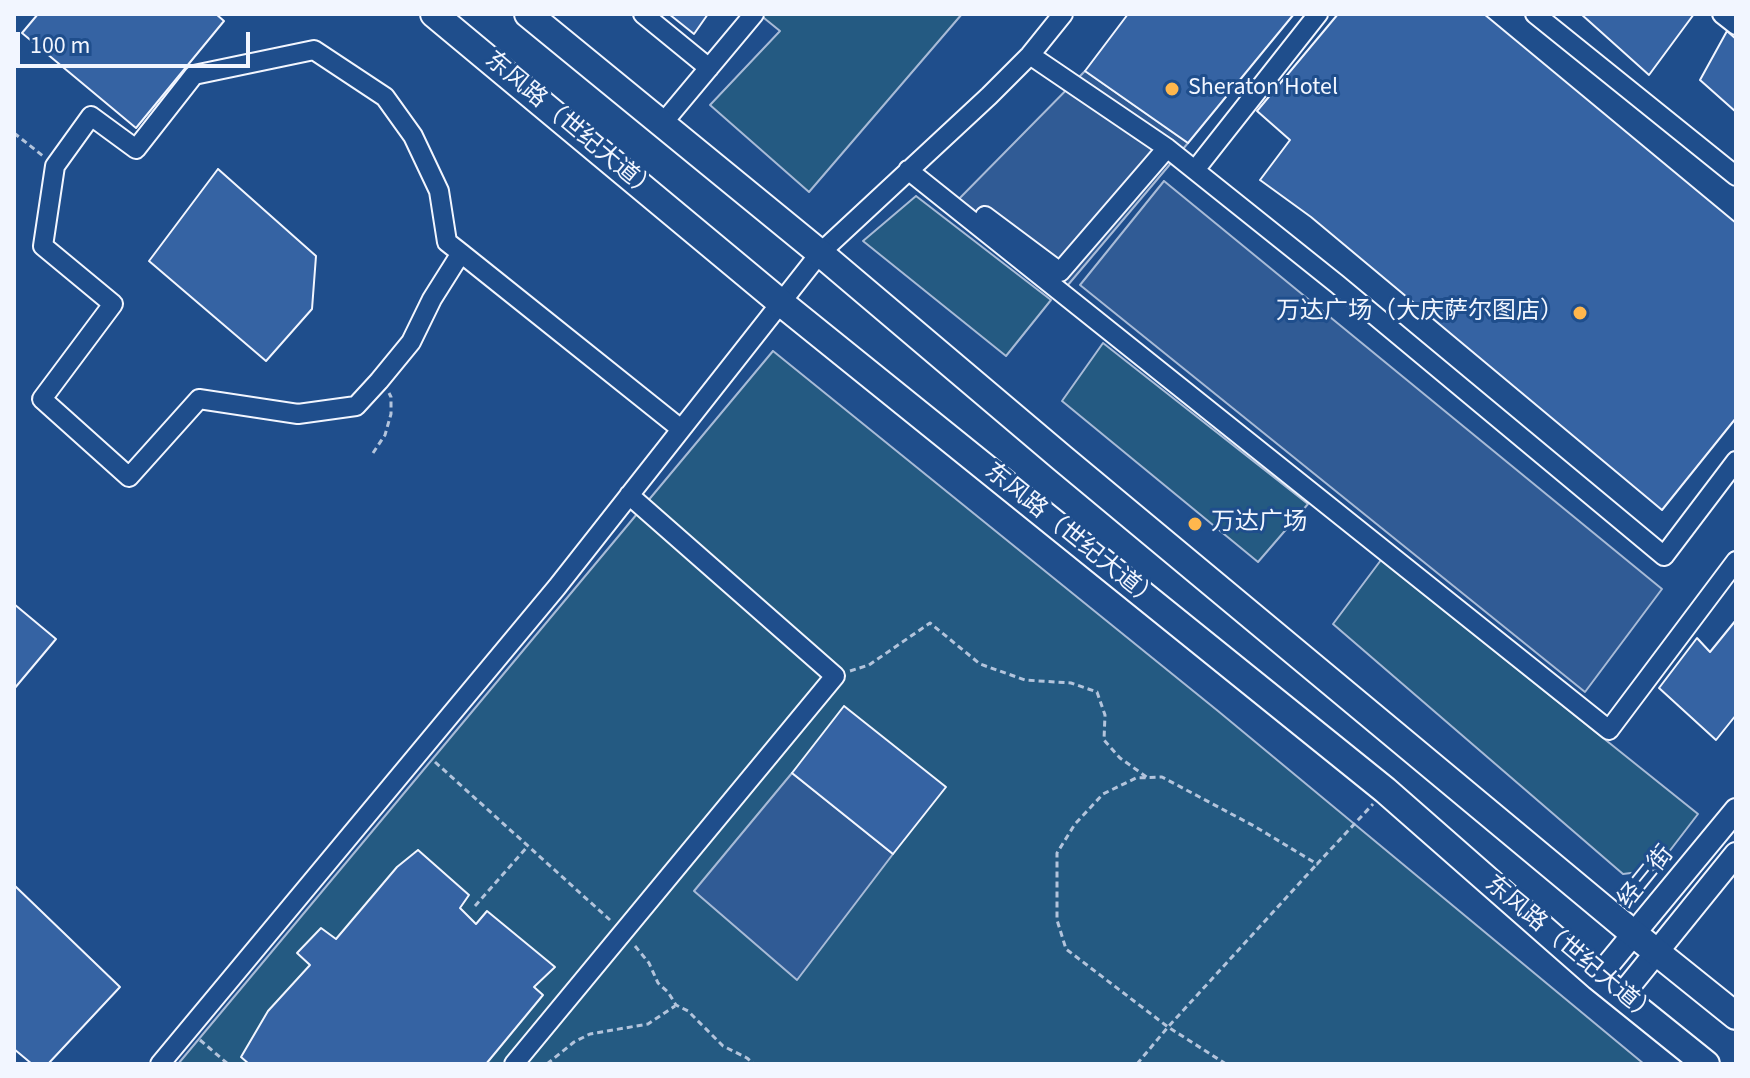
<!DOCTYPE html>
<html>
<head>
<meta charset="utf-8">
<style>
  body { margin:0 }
  #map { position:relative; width:1750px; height:1078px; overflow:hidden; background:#1f4e8c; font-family:"Source Sans 3",sans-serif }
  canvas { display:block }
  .frame { position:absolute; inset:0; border:16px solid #f2f6ff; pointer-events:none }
  .scale { position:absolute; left:16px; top:32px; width:234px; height:36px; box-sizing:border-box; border:4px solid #f2f6ff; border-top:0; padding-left:10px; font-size:24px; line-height:28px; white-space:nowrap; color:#f2f6ff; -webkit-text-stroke:6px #1f4e8c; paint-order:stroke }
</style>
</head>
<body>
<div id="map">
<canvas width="1750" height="1078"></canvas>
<div class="frame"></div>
<div class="scale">100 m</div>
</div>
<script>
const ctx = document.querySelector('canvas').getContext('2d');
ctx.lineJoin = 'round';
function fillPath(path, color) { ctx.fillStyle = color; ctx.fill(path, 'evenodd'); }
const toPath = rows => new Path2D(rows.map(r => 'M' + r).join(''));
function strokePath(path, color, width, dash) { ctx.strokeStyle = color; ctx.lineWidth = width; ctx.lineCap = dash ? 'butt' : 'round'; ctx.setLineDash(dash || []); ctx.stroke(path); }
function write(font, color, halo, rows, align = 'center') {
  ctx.font = font + ' "Source Sans 3","Noto Sans SC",sans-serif'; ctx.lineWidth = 6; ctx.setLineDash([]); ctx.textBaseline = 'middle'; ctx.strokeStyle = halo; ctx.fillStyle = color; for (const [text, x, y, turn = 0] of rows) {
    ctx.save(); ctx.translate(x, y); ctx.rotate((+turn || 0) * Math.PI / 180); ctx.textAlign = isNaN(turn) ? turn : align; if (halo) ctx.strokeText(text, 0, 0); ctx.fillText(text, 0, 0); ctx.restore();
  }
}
const green = toPath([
  [759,14,962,14,809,192,710,105,780,31,759,14],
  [916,196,1051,300,1006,356,863,241,916,196],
  [1103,343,1308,504,1258,562,1062,401,1103,343],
  [773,351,1218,711,1644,1064,178,1064,773,351],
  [1381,560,1698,814,1655,870,1623,874,1333,624,1381,560]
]);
fillPath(green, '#245a82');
strokePath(green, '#a8bbd7', 2);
const parking = toPath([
  [1085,71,1188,143,1062,292,950,208,1085,71],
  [1164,181,1662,589,1585,692,1080,285,1164,181],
  [792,773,893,854,797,980,694,891,792,773]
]);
fillPath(parking, '#305b95');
strokePath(parking, '#a8bbd7', 2);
const building = toPath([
  [38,14,216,14,224,21,136,128,22,33,38,14],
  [669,14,708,14,694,34,669,14],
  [1128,14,1294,14,1188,143,1085,71,1128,14],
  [1338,14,1484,14,1736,223,1736,418,1662,510,1311,217,1260,180,1290,140,1257,111,1338,14],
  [1581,14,1694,14,1649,75,1581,14],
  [1727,31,1736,39,1736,112,1700,80,1727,31],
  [218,169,316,256,312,309,266,361,149,261,218,169],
  [14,604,56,639,14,689,14,604],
  [1736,620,1736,715,1716,740,1659,688,1697,638,1710,652,1736,620],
  [844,706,946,787,893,854,792,773,844,706],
  [418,850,469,895,460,908,476,924,487,911,555,967,534,987,543,995,486,1064,249,1064,241,1057,268,1011,310,965,297,953,321,928,336,939,397,867,418,850],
  [14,885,120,987,48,1064,32,1064,14,1049,14,885]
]);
fillPath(building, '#3563a3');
strokePath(building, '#f2f6ff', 2);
const minor = toPath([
  [643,14,709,68],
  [1535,14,1736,176],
  [1722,14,1736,25],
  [662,124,754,14],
  [1167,148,1337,284,1664,556,1736,461],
  [908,170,1609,730,1736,561],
  [1195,170,1318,14],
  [985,216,1060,272,1167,148,1030,55],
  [461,253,432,299,411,342,379,381,356,406,298,414,199,399,129,477,42,399,113,304,43,246,55,166,91,116,136,149,194,75,314,50,385,97,413,136,439,191,447,242,461,253,681,429],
  [160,1064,557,587,820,253,989,96,1030,55,1063,14],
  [514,1064,835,676,629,495]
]);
const major = toPath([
  [1598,977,1736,810],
  [1621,996,1736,854]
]);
const highway = toPath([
  [434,14,780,302,1385,790,1598,977,1706,1064],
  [528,14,820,253,1062,458,1634,934,1736,1016]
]);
strokePath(minor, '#f2f6ff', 22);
strokePath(major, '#f2f6ff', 26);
strokePath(highway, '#f2f6ff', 30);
strokePath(toPath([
  [14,133,43,156],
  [373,453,385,435,391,414,391,397,389,393],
  [850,671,869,665,930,623,980,664,1025,680,1071,683,1097,692,1105,715,1104,740,1120,758,1148,778],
  [435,762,610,920],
  [475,906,528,846],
  [635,946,649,963,658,983,668,992,676,1005,688,1011,723,1046,747,1058,754,1064],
  [200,1040,228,1064],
  [547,1064,574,1042,590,1034,648,1024,675,1006],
  [1137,1064,1168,1027,1317,864],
  [1226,1064,1168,1027,1066,949,1057,920,1057,853,1075,824,1103,794,1136,778,1162,777,1254,826,1317,864,1373,804]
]), '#b3c4dc', 3, [6, 4]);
strokePath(minor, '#1f4e8c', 18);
strokePath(major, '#1f4e8c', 22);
strokePath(highway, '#1f4e8c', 26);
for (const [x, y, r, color] of [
  [1172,89,8,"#ffb74d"],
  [1580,313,8,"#ffb74d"],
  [1195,524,8,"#ffb74d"]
]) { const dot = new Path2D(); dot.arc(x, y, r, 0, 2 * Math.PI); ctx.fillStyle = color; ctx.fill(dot); strokePath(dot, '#1f4e8c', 3); }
write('24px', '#f2f6ff', '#1f4e8c', [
  ["Sheraton Hotel",1188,89],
  ["万达广场（大庆萨尔图店）",1564,313,"right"],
  ["万达广场",1211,524]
], 'left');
write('24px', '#f2f6ff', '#1f4e8c', [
  ["东风路（世纪大道）",570,127,40],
  ["东风路（世纪大道）",1071,537,39],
  ["经三街",1647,878,-51],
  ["东风路（世纪大道）",1570,951,40]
]);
</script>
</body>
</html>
